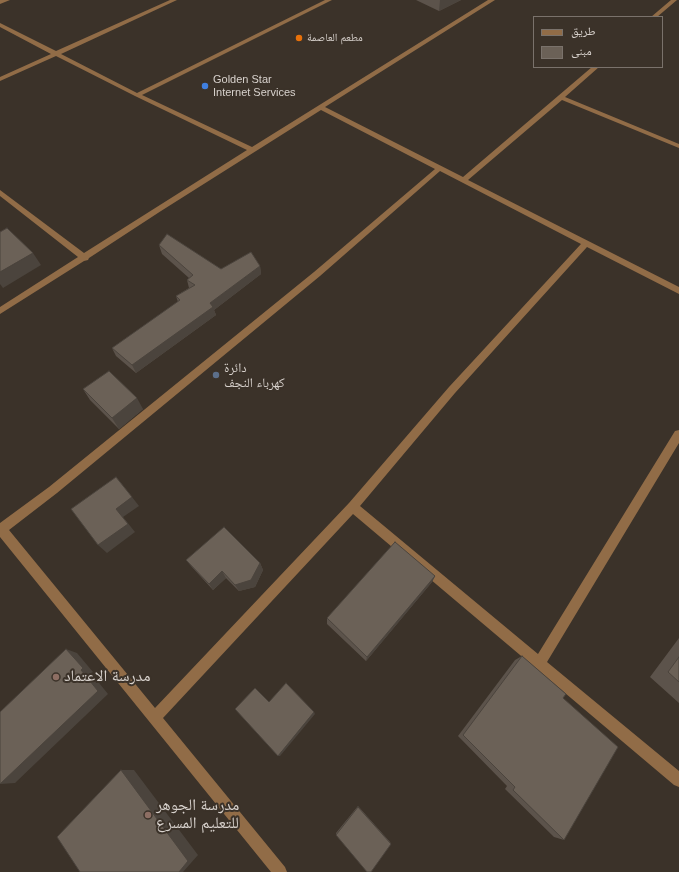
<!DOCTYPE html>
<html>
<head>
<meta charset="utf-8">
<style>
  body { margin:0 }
  #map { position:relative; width:679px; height:872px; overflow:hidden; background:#3b3229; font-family:Arial,"Noto Naskh Arabic",sans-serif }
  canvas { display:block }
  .legend { position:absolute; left:533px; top:16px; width:130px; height:52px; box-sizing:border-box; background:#3b3229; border:1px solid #7a726b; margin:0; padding:5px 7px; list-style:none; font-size:12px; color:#d8d2cd }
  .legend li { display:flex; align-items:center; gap:8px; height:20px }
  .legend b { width:20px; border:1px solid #7a726b }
</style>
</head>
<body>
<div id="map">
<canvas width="679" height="872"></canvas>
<ul class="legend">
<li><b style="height:5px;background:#916c47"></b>طريق</li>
<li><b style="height:11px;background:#6b6157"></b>مبنى</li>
</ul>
</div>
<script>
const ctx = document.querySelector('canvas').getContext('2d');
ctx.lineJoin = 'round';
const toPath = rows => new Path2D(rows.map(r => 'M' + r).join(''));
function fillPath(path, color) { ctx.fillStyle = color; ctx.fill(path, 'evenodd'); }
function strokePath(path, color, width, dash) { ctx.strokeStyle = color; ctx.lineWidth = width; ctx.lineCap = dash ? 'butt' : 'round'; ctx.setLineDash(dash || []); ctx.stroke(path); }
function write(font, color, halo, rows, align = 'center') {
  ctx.font = font + ' Arial,"Noto Naskh Arabic",sans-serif'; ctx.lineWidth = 4; ctx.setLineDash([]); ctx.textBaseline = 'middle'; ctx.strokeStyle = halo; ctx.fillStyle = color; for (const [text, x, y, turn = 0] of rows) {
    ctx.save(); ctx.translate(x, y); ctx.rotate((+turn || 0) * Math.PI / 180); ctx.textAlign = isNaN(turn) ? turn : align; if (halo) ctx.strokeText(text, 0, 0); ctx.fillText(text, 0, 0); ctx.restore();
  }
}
fillPath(toPath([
  [0,0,10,0,0,4,0,0],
  [170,0,177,0,61,54,137,93,325,0,332,0,142,95,252,147,488,0,495,0,325,107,463,177,592,67,599,67,565,97,679,144,679,148,562,100,468,180,679,287,679,294,587,247,455,393,360,506,538,654,675,431,679,430,679,443,547,662,679,771,679,787,674,785,353,514,163,718,285,867,287,872,271,872,0,537,0,523,49,487,314,272,435,169,321,110,161,211,89,258,88,260,84,261,0,314,0,307,78,257,0,196,0,190,84,253,247,150,135,96,56,56,0,81,0,77,51,54,0,27,0,23,56,51,170,0],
  [440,171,581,244,449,387,349,503,155,708,9,530,57,493,320,276,440,171],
  [671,0,677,0,657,17,651,17,671,0]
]), '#916c47');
fillPath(toPath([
  [416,0,461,0,439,11],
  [159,245,221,269,260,266,261,274,214,310,216,315,136,373,116,356,112,348,178,302,176,296,189,288,187,280,189,278,162,254],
  [83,389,143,409,119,429,90,400],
  [186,560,260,563,263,570,255,587,239,591,226,578,213,590,192,567],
  [435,576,432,582,366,661,327,624,327,618],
  [679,638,679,703,650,677],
  [522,656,563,698,564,840,554,837,505,789,507,786,458,736,515,660],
  [358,806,390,842,391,844,336,835,336,833]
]), '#5c534b');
fillPath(toPath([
  [440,0,461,0,439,11],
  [33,253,41,265,3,288,0,284,0,272],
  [260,266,261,274,214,310,216,315,136,373,132,365,210,303],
  [137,398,143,409,119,429,112,418],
  [132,497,139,506,123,517,135,532,107,553,98,545,116,509],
  [260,563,263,570,255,587,239,591,235,585],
  [222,571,226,578,213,590,209,584],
  [435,576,432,582,366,661,367,657],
  [66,649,77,653,93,672,91,673,108,694,15,783,0,784],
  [314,712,315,714,280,756,278,756],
  [121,770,134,770,198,855,183,872,179,872]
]), '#4b443d');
const building = toPath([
  [7,228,33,253,0,272,0,232,7,228],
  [167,234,221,269,251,252,260,266,210,303,213,307,132,365,112,348,180,300,176,296,195,285,187,280,193,275,159,245,167,234],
  [109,371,137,398,112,418,83,389,109,371],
  [116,477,132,497,116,509,128,524,98,545,71,509,116,477],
  [224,527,260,563,251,580,235,585,222,571,209,584,186,560,224,527],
  [395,542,435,576,367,657,327,618,395,542],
  [66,649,83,668,81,670,98,691,0,784,0,712,66,649],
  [522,656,566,694,563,698,618,747,564,840,513,790,515,787,463,735,522,656],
  [679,657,679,682,668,672,679,657],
  [286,683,314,712,278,756,235,709,255,688,269,702,286,683],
  [121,770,188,861,179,872,80,872,57,837,121,770],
  [358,807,391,844,371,872,367,872,336,835,358,807]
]);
fillPath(building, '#6b6157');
strokePath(building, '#4b443d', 1);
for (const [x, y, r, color] of [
  [299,38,4,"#e8710a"],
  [205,86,4,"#3f7fe0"],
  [216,375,4,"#5c6f8a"],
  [56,677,4,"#8d6e63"],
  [148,815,4,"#8d6e63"]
]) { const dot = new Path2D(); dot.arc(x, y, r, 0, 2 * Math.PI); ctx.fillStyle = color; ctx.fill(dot); strokePath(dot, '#3b3229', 1.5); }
write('11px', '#d8d2cd', '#3b3229', [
  ["مطعم العاصمة",307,38],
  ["Golden Star",213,80],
  ["Internet Services",213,93]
], 'left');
write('13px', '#d8d2cd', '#3b3229', [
  ["دائرة",224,368],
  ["كهرباء النجف",224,383]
], 'left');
write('16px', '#d8d2cd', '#3b3229', [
  ["مدرسة الاعتماد",64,677],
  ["مدرسة الجوهر",156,806],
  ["للتعليم المسرع",156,824]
], 'left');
</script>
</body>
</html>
